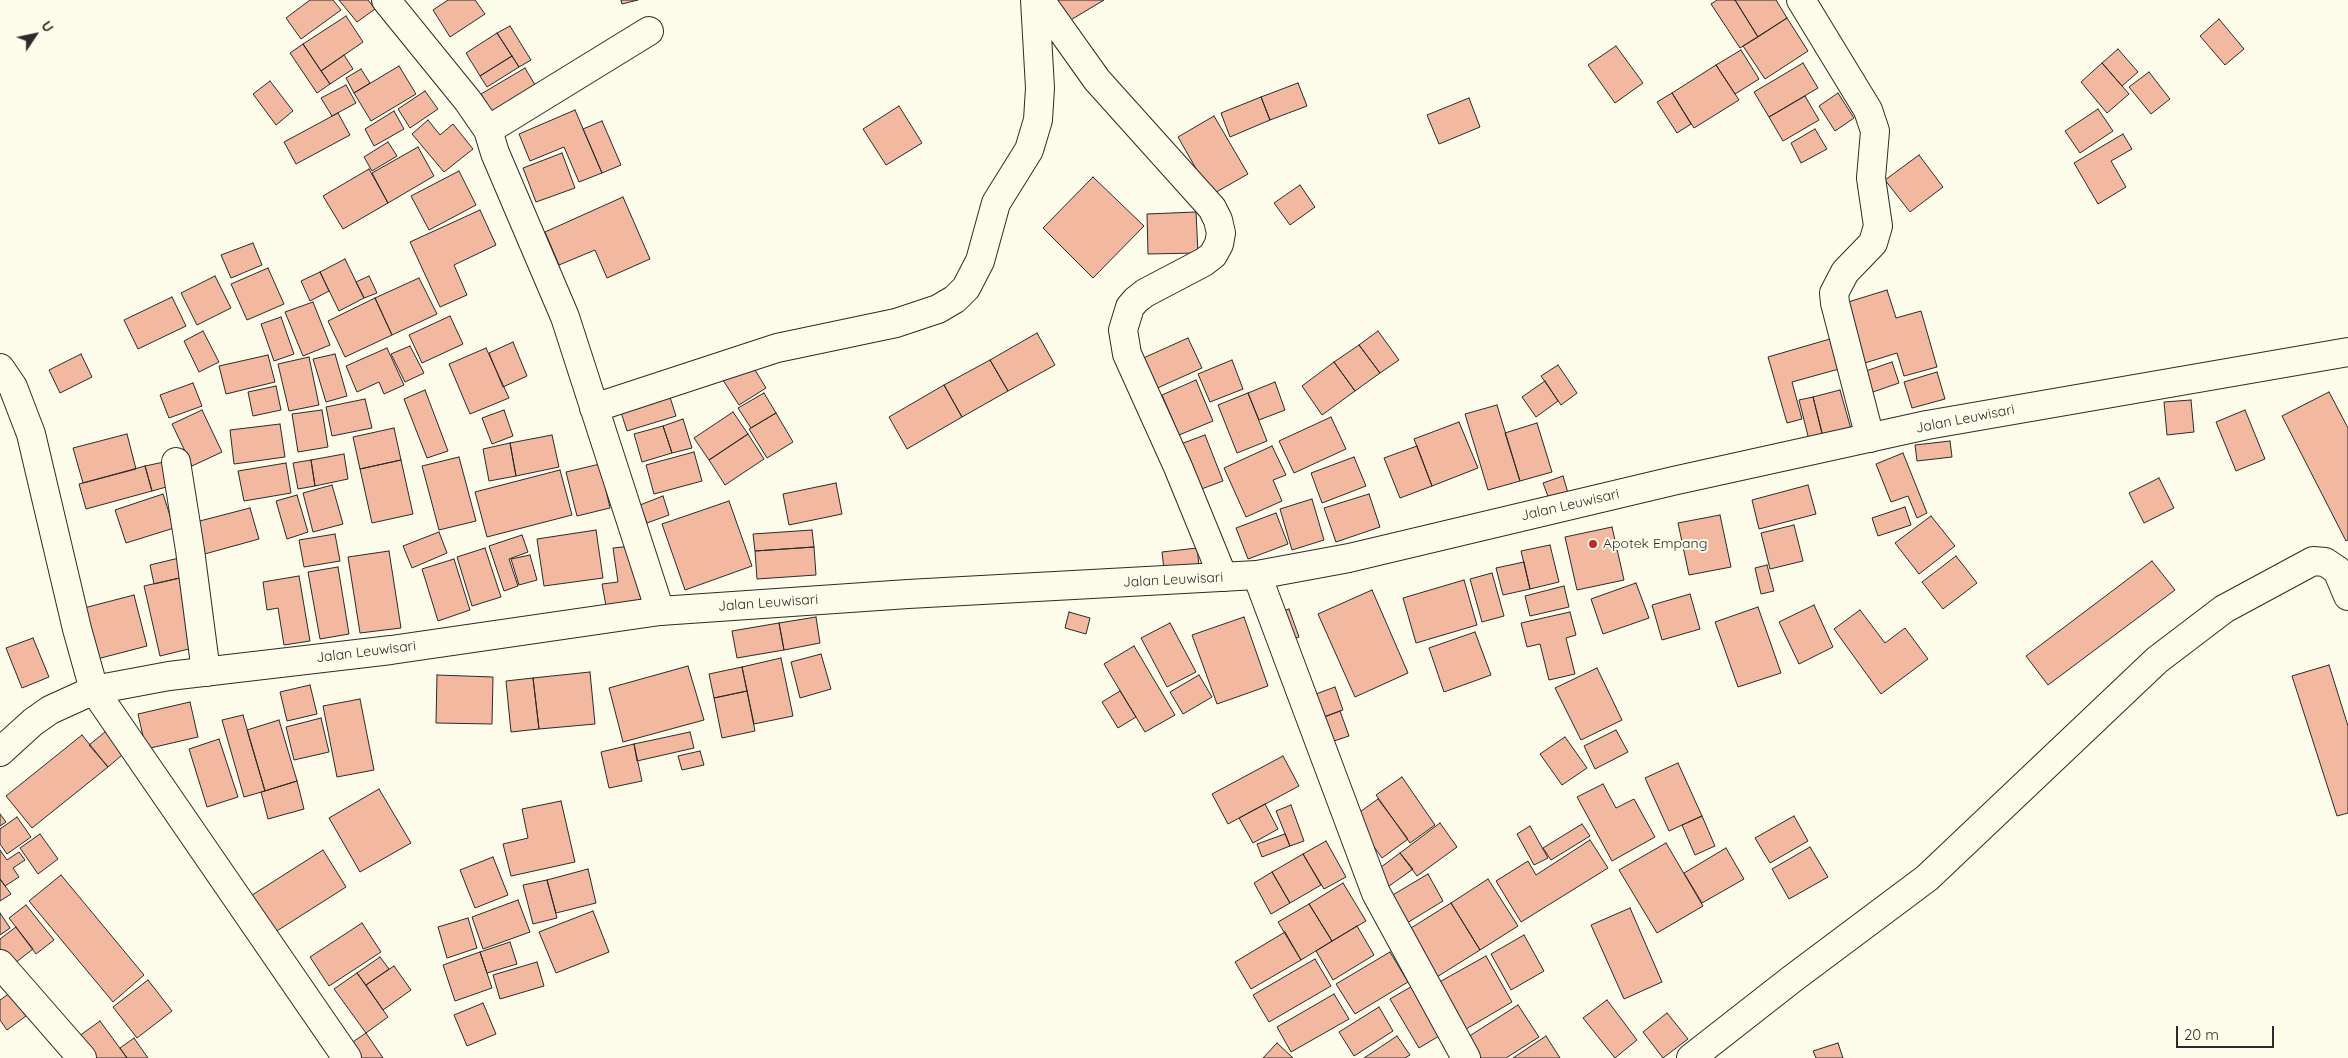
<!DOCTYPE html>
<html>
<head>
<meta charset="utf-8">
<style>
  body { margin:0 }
  #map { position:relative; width:2348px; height:1058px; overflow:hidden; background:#fdfbea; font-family:Quicksand,sans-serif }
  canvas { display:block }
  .north { position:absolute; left:10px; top:10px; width:50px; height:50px; -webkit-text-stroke:4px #fdfbea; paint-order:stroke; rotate:56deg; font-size:14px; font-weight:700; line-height:20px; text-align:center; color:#2b2b2b }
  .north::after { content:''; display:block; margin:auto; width:18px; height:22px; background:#2b2b2b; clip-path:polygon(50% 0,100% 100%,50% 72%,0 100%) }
  .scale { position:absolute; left:2176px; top:1026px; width:98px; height:22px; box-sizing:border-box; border:2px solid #2b2b2b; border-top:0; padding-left:6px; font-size:15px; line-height:18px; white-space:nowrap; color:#2b2b2b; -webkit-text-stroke:4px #fdfbea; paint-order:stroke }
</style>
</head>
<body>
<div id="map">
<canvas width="2348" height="1058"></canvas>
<div class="north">U</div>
<div class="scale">20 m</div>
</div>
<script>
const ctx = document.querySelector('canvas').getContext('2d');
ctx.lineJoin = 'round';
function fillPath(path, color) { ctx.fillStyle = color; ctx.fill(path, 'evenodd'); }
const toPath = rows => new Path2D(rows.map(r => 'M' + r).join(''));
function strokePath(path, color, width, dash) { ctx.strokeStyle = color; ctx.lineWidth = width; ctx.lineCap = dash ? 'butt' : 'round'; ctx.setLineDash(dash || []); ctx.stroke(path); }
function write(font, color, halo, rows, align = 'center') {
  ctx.font = font + ' Quicksand,sans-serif'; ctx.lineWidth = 4; ctx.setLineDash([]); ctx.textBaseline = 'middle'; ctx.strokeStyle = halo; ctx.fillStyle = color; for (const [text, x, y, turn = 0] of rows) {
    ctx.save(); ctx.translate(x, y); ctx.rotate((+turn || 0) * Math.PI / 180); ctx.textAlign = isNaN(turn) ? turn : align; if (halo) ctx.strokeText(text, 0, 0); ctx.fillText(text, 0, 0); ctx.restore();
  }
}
const building = toPath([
  [310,0,333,0,341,10,301,39,286,18,310,0],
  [339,0,368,0,375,9,357,22,339,0],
  [448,0,475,0,485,14,450,37,433,10,448,0],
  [621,0,638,0,622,4,621,0],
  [1049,0,1104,0,1064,24,1049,0],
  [1717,0,1735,0,1758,37,1740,48,1711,4,1717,0],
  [1735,0,1776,0,1787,18,1758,37,1735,0],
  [346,16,363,42,321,71,303,44,346,16],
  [1787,18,1808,51,1765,79,1743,46,1787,18],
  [2219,19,2244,49,2225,65,2200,36,2219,19],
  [510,26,531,60,519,67,497,33,510,26],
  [497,33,512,56,480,76,466,53,497,33],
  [303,44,330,84,317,93,290,53,303,44],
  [1616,46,1643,83,1615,103,1588,65,1616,46],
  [2118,49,2138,72,2122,86,2102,63,2118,49],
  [1741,50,1759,79,1735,94,1716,65,1741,50],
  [344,55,353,69,330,84,321,71,344,55],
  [512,56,519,67,487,87,480,76,512,56],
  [1803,63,1818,88,1769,117,1754,92,1803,63],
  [2102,63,2129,94,2107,113,2081,82,2102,63],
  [1716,65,1739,100,1694,128,1672,93,1716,65],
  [399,66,416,94,371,121,354,93,399,66],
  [525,68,541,95,492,112,481,94,525,68],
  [361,69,370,83,354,93,346,78,361,69],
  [2149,72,2170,99,2151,114,2129,87,2149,72],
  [270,81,293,111,276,125,253,94,270,81],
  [1298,83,1307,106,1270,120,1261,97,1298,83],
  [346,85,356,103,332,116,321,98,346,85],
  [425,91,438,109,410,128,398,109,425,91],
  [1672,93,1691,124,1677,133,1657,102,1672,93],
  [1838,93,1854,118,1835,131,1819,106,1838,93],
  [1805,96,1819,120,1783,141,1769,117,1805,96],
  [1261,97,1270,120,1230,137,1221,113,1261,97],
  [1469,98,1480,127,1439,144,1427,115,1469,98],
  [899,106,922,143,886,165,863,129,899,106],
  [2098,109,2113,131,2080,153,2065,131,2098,109],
  [575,110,602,173,579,182,564,147,530,161,519,134,575,110],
  [394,111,404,129,374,146,365,129,394,111],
  [338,113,350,135,296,164,284,142,338,113],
  [1214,116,1248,174,1211,195,1178,137,1214,116],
  [428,120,440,135,453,124,473,149,444,172,412,134,428,120],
  [602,121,621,165,602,173,583,129,602,121],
  [1815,129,1827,149,1801,163,1791,143,1815,129],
  [2123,134,2132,149,2111,161,2126,187,2098,204,2074,163,2123,134],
  [388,142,397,156,372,171,364,157,388,142],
  [418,147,434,176,388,203,372,173,418,147],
  [562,153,575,188,536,202,523,168,562,153],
  [1919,155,1943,187,1910,212,1885,180,1919,155],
  [369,169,388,203,343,229,323,196,369,169],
  [459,171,476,205,429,230,411,196,459,171],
  [1093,177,1144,226,1093,278,1043,228,1093,177],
  [1300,185,1315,207,1290,225,1274,203,1300,185],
  [623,197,650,259,607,278,595,250,559,265,545,232,623,197],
  [480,210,496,245,454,265,467,295,440,307,410,242,480,210],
  [1196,212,1198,253,1148,254,1147,214,1196,212],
  [253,243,262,265,231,278,221,255,253,243],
  [345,259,364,298,339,311,320,272,345,259],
  [268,268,284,304,247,320,231,284,268,268],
  [320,272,329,291,310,301,301,281,320,272],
  [215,276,231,308,197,325,181,293,215,276],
  [369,276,377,293,364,298,356,282,369,276],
  [419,278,437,314,392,335,375,298,419,278],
  [1887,290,1896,318,1921,311,1937,367,1904,376,1897,353,1865,363,1845,303,1887,290],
  [172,297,186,326,138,349,124,320,172,297],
  [375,298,392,335,345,357,328,321,375,298],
  [313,302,330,345,303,356,285,312,313,302],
  [450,316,463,344,422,363,409,335,450,316],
  [281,317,294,354,274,361,261,324,281,317],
  [203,331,219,362,199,372,184,341,203,331],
  [1378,331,1399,360,1380,373,1359,345,1378,331],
  [1037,333,1055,365,1008,391,990,360,1037,333],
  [1188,338,1202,368,1153,390,1139,360,1188,338],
  [1830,339,1839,369,1792,382,1802,419,1787,423,1768,357,1830,339],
  [513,342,527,376,503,387,489,353,513,342],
  [1359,345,1380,373,1355,391,1334,362,1359,345],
  [410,346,424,373,405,382,391,354,410,346],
  [387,348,404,385,384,394,379,382,357,392,346,366,387,348],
  [486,348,509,398,470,414,449,364,486,348],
  [81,354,92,377,60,393,49,370,81,354],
  [335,354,347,396,326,402,313,359,335,354],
  [268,355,275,382,226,394,219,366,268,355],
  [309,357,319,405,289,411,278,364,309,357],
  [749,360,766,388,739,405,721,377,749,360],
  [990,360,1008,391,962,417,944,385,990,360],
  [1232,360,1243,389,1210,402,1198,374,1232,360],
  [1334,362,1355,391,1322,415,1302,386,1334,362],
  [1892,362,1899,383,1870,393,1863,372,1892,362],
  [1558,365,1577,393,1561,405,1541,376,1558,365],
  [1937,372,1945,399,1912,408,1904,382,1937,372],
  [1196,380,1213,421,1179,435,1162,395,1196,380],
  [1545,381,1558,401,1536,417,1522,397,1545,381],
  [1275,382,1285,410,1259,420,1248,393,1275,382],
  [193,383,202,406,169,418,160,395,193,383],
  [944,385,962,417,907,449,889,417,944,385],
  [276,386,281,410,253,416,248,392,276,386],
  [425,390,448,451,427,458,404,399,425,390],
  [1840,390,1851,429,1823,437,1813,397,1840,390],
  [2329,392,2348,428,2348,540,2346,541,2282,416,2329,392],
  [764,393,776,413,751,428,738,408,764,393],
  [1248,393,1267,441,1237,453,1218,405,1248,393],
  [669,394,676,416,627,431,620,409,669,394],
  [1813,397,1823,437,1809,440,1799,400,1813,397],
  [365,399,372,428,332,436,326,407,365,399],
  [2191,400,2194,432,2167,435,2164,402,2191,400],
  [1497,405,1520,481,1488,490,1465,414,1497,405],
  [202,410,222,452,192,466,172,424,202,410],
  [322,410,328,447,298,452,292,414,322,410],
  [504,410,513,436,492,444,482,418,504,410],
  [2245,410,2265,459,2236,471,2216,422,2245,410],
  [733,412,748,434,709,460,694,438,733,412],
  [776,413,793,442,767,458,749,429,776,413],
  [1331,417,1346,449,1294,473,1279,441,1331,417],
  [683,419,692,448,672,453,663,426,683,419],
  [1459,422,1478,468,1432,486,1414,439,1459,422],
  [1537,423,1552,472,1520,481,1505,433,1537,423],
  [280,424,285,457,234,464,230,430,280,424],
  [663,426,672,453,642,462,634,434,663,426],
  [394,428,401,460,360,469,353,437,394,428],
  [127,434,136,469,83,483,73,448,127,434],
  [748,434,764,459,725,485,709,460,748,434],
  [552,435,559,467,516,476,510,443,552,435],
  [1205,435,1223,481,1196,491,1178,445,1205,435],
  [1950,441,1952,457,1917,461,1915,445,1950,441],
  [510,443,516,476,489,481,483,449,510,443],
  [1272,446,1286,475,1273,480,1282,501,1246,517,1224,468,1272,446],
  [1417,446,1432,486,1400,498,1384,458,1417,446],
  [694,452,702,481,654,494,646,465,694,452],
  [1903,453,1927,513,1917,518,1908,496,1891,502,1876,464,1903,453],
  [344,454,348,479,315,486,311,460,344,454],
  [459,457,476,521,439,530,422,466,459,457],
  [1354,457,1366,486,1322,503,1311,473,1354,457],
  [311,460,315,486,298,489,293,463,311,460],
  [401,460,413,514,372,523,360,469,401,460],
  [164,462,170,486,152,491,145,466,164,462],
  [286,463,291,493,244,501,238,471,286,463],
  [600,464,610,508,577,516,566,472,600,464],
  [145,466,152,491,86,509,79,484,145,466],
  [560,470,572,515,487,537,475,492,560,470],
  [1563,476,1568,493,1549,499,1543,483,1563,476],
  [2159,478,2174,508,2144,523,2129,493,2159,478],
  [836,483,842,514,789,525,783,494,836,483],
  [332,485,343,524,313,532,303,493,332,485],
  [1808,485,1816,514,1759,529,1752,500,1808,485],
  [163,494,174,528,126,543,115,510,163,494],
  [1369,494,1380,527,1336,542,1324,508,1369,494],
  [297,495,308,532,287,539,276,501,297,495],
  [663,496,669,515,647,523,640,505,663,496],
  [1312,499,1324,540,1292,550,1280,509,1312,499],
  [729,501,752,566,685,590,662,524,729,501],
  [1905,507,1911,525,1878,536,1872,518,1905,507],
  [250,508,259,539,201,555,192,523,250,508],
  [1276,513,1288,544,1248,559,1236,528,1276,513],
  [1720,515,1731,567,1689,575,1678,523,1720,515],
  [1931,516,1955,546,1919,574,1895,543,1931,516],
  [1794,525,1803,561,1770,569,1761,533,1794,525],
  [1612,527,1624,580,1577,590,1565,537,1612,527],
  [596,530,603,578,544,586,537,539,596,530],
  [812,530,814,547,755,551,753,534,812,530],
  [439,532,447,553,412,568,403,546,439,532],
  [335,534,340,561,304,567,299,540,335,534],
  [522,535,528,552,509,559,518,586,504,591,489,546,522,535],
  [1550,545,1559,582,1530,589,1521,551,1550,545],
  [633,546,641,601,606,606,602,584,618,582,613,548,633,546],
  [814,547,816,575,757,579,755,551,814,547],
  [485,548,501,597,472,606,457,557,485,548],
  [1197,548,1199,566,1164,570,1162,552,1197,548],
  [389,551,401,628,360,633,348,557,389,551],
  [530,555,537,580,519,585,511,559,530,555],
  [1956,556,1977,583,1943,609,1922,582,1956,556],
  [179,558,184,577,154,584,150,565,179,558],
  [454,559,470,610,438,621,422,569,454,559],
  [2152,561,2175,590,2048,685,2026,656,2152,561],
  [1524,562,1530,589,1503,595,1496,568,1524,562],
  [1767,565,1774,591,1761,594,1755,568,1767,565],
  [338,567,349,634,320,639,308,572,338,567],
  [1492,573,1504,616,1482,622,1470,579,1492,573],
  [299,576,310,641,284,645,278,608,267,610,263,582,299,576],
  [184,577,201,646,160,656,144,586,184,577],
  [1464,580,1477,625,1416,643,1403,598,1464,580],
  [1636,583,1649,618,1603,634,1591,599,1636,583],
  [1564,586,1569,607,1530,616,1525,596,1564,586],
  [1372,590,1408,673,1355,697,1318,614,1372,590],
  [1690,594,1700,629,1662,640,1652,605,1690,594],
  [134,595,147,646,97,659,84,608,134,595],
  [1814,605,1833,647,1799,664,1779,622,1814,605],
  [1758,607,1781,673,1738,687,1715,622,1758,607],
  [1289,609,1299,637,1285,641,1275,614,1289,609],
  [1860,610,1885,643,1905,628,1928,659,1881,694,1834,629,1860,610],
  [1069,612,1090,618,1086,634,1065,628,1069,612],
  [1570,612,1576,635,1566,638,1575,674,1549,680,1540,644,1527,647,1521,623,1570,612],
  [816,617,820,643,784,650,779,623,816,617],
  [1244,617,1268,686,1217,704,1192,635,1244,617],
  [779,623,784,650,737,658,732,631,779,623],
  [1170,623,1196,672,1167,687,1141,638,1170,623],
  [1475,632,1491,675,1444,692,1429,648,1475,632],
  [33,638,49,677,22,688,6,648,33,638],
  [1134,646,1175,715,1145,732,1104,664,1134,646],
  [821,654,831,689,800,698,791,662,821,654],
  [781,658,793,716,754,724,742,667,781,658],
  [2329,665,2348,726,2348,813,2337,816,2292,676,2329,665],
  [688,666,704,720,623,742,609,688,688,666],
  [742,667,747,691,714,698,709,674,742,667],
  [1597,668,1622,720,1581,740,1555,688,1597,668],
  [590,672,595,724,539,729,533,678,590,672],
  [437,675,493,677,492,724,436,723,437,675],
  [1199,675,1212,697,1183,714,1170,692,1199,675],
  [533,678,539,729,511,732,506,681,533,678],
  [310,685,317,714,287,721,280,692,310,685],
  [1335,687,1343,710,1313,721,1305,698,1335,687],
  [747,691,755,731,722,738,714,698,747,691],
  [1120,691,1136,717,1118,728,1102,702,1120,691],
  [360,699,374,770,337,777,323,706,360,699],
  [190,702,198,737,146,749,138,714,190,702],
  [1340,711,1349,736,1322,745,1313,721,1340,711],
  [243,715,265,791,244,797,222,720,243,715],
  [321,718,329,752,294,760,286,727,321,718],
  [279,720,297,781,265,791,247,730,279,720],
  [110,728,128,750,108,767,89,745,110,728],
  [1616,730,1628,752,1595,769,1584,746,1616,730],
  [690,732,694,748,637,761,634,744,690,732],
  [82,735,108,767,32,828,6,796,82,735],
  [1565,737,1587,768,1562,785,1540,754,1565,737],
  [219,739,238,797,207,807,189,749,219,739],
  [634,744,642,781,609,788,601,752,634,744],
  [700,751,704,765,682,770,678,756,700,751],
  [1283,756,1299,786,1228,824,1212,794,1283,756],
  [1678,763,1702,816,1669,831,1645,778,1678,763],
  [1402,777,1435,825,1410,843,1376,795,1402,777],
  [297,781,304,809,268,819,261,792,297,781],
  [1603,784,1616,808,1634,799,1655,837,1612,861,1577,797,1603,784],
  [379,789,411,843,360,872,329,818,379,789],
  [1378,799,1408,839,1382,858,1353,817,1378,799],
  [561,801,575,862,511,876,503,844,528,838,522,809,561,801],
  [1265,804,1278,829,1253,843,1239,818,1265,804],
  [1291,805,1304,841,1290,846,1276,811,1291,805],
  [0,814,6,822,0,826,0,814],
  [1702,816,1715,846,1695,855,1682,825,1702,816],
  [1794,816,1808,841,1770,863,1755,838,1794,816],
  [17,817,31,837,7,854,0,844,0,829,17,817],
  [1440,823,1457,847,1417,876,1400,853,1440,823],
  [1582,824,1590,836,1551,860,1543,848,1582,824],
  [1530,826,1548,858,1534,865,1517,834,1530,826],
  [40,834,58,859,38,874,20,848,40,834],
  [1285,834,1290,846,1262,857,1257,844,1285,834],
  [1590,840,1608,868,1521,922,1496,881,1528,861,1536,875,1590,840],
  [1326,841,1346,877,1324,889,1303,854,1326,841],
  [1666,843,1703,906,1657,933,1619,870,1666,843],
  [1810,847,1828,877,1789,899,1772,869,1810,847],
  [1726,848,1744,879,1702,903,1684,873,1726,848],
  [0,850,7,860,19,852,25,860,13,868,19,877,5,886,0,879,0,850],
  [323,850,346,887,272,934,249,897,323,850],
  [1400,853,1413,869,1385,889,1373,873,1400,853],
  [1303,854,1321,885,1290,903,1272,872,1303,854],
  [493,857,508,895,475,908,460,870,493,857],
  [588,869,596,903,556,913,547,880,588,869],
  [1272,872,1290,903,1271,914,1254,883,1272,872],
  [1428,874,1443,901,1402,926,1386,899,1428,874],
  [61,875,144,975,113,1002,29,901,61,875],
  [0,879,11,894,0,901,0,879],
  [1488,879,1518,926,1480,950,1451,903,1488,879],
  [547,880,557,918,533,924,523,885,547,880],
  [1343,883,1366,921,1332,941,1309,904,1343,883],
  [518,900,530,932,483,949,472,917,518,900],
  [1451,903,1480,950,1432,980,1403,933,1451,903],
  [1309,904,1332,941,1301,960,1278,922,1309,904],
  [26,905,54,940,36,954,9,918,26,905],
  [1630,908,1662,982,1624,999,1591,925,1630,908],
  [593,911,609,952,556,973,539,932,593,911],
  [0,913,10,928,0,935,0,913],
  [468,918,477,948,447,958,438,927,468,918],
  [362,923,381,952,329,986,310,957,362,923],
  [1357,926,1374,955,1333,980,1316,951,1357,926],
  [16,927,33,949,6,970,0,963,0,939,16,927],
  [1285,932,1301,960,1251,989,1235,962,1285,932],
  [1524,935,1544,971,1511,990,1491,954,1524,935],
  [510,942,517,964,487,973,480,952,510,942],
  [480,952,492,988,455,1001,443,965,480,952],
  [1390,952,1408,982,1355,1014,1336,984,1390,952],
  [1486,956,1512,1002,1461,1032,1434,985,1486,956],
  [380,957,389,969,366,985,357,973,380,957],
  [1315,959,1331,986,1269,1022,1253,995,1315,959],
  [537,962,544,986,500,999,493,975,537,962],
  [394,966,411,990,383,1010,366,985,394,966],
  [357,973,388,1017,366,1033,334,989,357,973],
  [148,980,172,1011,137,1038,113,1007,148,980],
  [1416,984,1444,1033,1419,1048,1390,999,1416,984],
  [10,993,26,1016,7,1030,0,1020,0,1000,10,993],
  [1334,994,1349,1019,1291,1052,1277,1027,1334,994],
  [1607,1000,1637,1040,1615,1058,1583,1018,1607,1000],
  [483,1003,496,1034,467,1046,454,1015,483,1003],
  [1518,1005,1539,1037,1506,1058,1481,1058,1468,1037,1518,1005],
  [1379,1007,1393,1031,1354,1056,1339,1032,1379,1007],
  [1667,1013,1688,1039,1663,1058,1643,1032,1667,1013],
  [100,1021,127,1058,78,1058,68,1044,100,1021],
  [366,1033,383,1058,352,1058,344,1048,366,1033],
  [1397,1036,1410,1055,1405,1058,1364,1058,1397,1036],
  [1546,1036,1560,1058,1513,1058,1546,1036],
  [134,1038,148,1058,127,1058,120,1048,134,1038],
  [1277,1043,1293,1058,1263,1058,1277,1043],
  [1838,1043,1843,1058,1816,1058,1813,1051,1838,1043]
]);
fillPath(building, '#f2b8a0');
strokePath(building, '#2b2b2b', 1);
const street = toPath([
  [386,0,468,101,488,130,495,153,565,317,660,611],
  [1040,0,1097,80,1212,208,1218,220,1221,233,1219,244,1213,255,1204,262,1145,293,1136,300,1130,307,1123,330,1127,354,1178,467,1223,577],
  [1801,0,1868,110,1875,131,1871,178,1878,226,1873,243,1845,272,1834,293,1835,303,1870,438],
  [488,130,649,31],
  [0,368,13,387,31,434,77,629,94,690,347,1058],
  [594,408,777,348,896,323,938,309,955,299,966,288,980,261,996,203,1029,150,1038,120,1040,88,1035,0],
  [176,462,190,550,206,672],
  [1257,575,1376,893,1466,1058],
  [0,964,82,1058],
  [1691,1058,1792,979,1927,878,2157,660,2224,609,2313,561,2325,562,2337,570,2348,596]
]);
const secondary = toPath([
  [0,752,33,722,50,710,94,690,169,676,391,650,660,611,908,594,1257,575,1349,558,1673,481,1927,425,2348,352]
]);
strokePath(street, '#2b2b2b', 30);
strokePath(secondary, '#2b2b2b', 30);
strokePath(street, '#fdfbea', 28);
strokePath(secondary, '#fdfbea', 28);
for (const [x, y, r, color] of [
  [1593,544,5,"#c62828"]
]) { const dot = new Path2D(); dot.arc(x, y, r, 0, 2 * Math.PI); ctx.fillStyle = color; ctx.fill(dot); strokePath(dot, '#fdfbea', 2); }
write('14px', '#2b2b2b', '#fdfbea', [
  ["Jalan Leuwisari",1965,419,-11],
  ["Jalan Leuwisari",1570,505,-13],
  ["Jalan Leuwisari",1173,580,-3],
  ["Jalan Leuwisari",768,603,-4],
  ["Jalan Leuwisari",366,652,-7]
]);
write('14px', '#2b2b2b', '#fdfbea', [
  ["Apotek Empang",1603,544]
], 'left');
</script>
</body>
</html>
